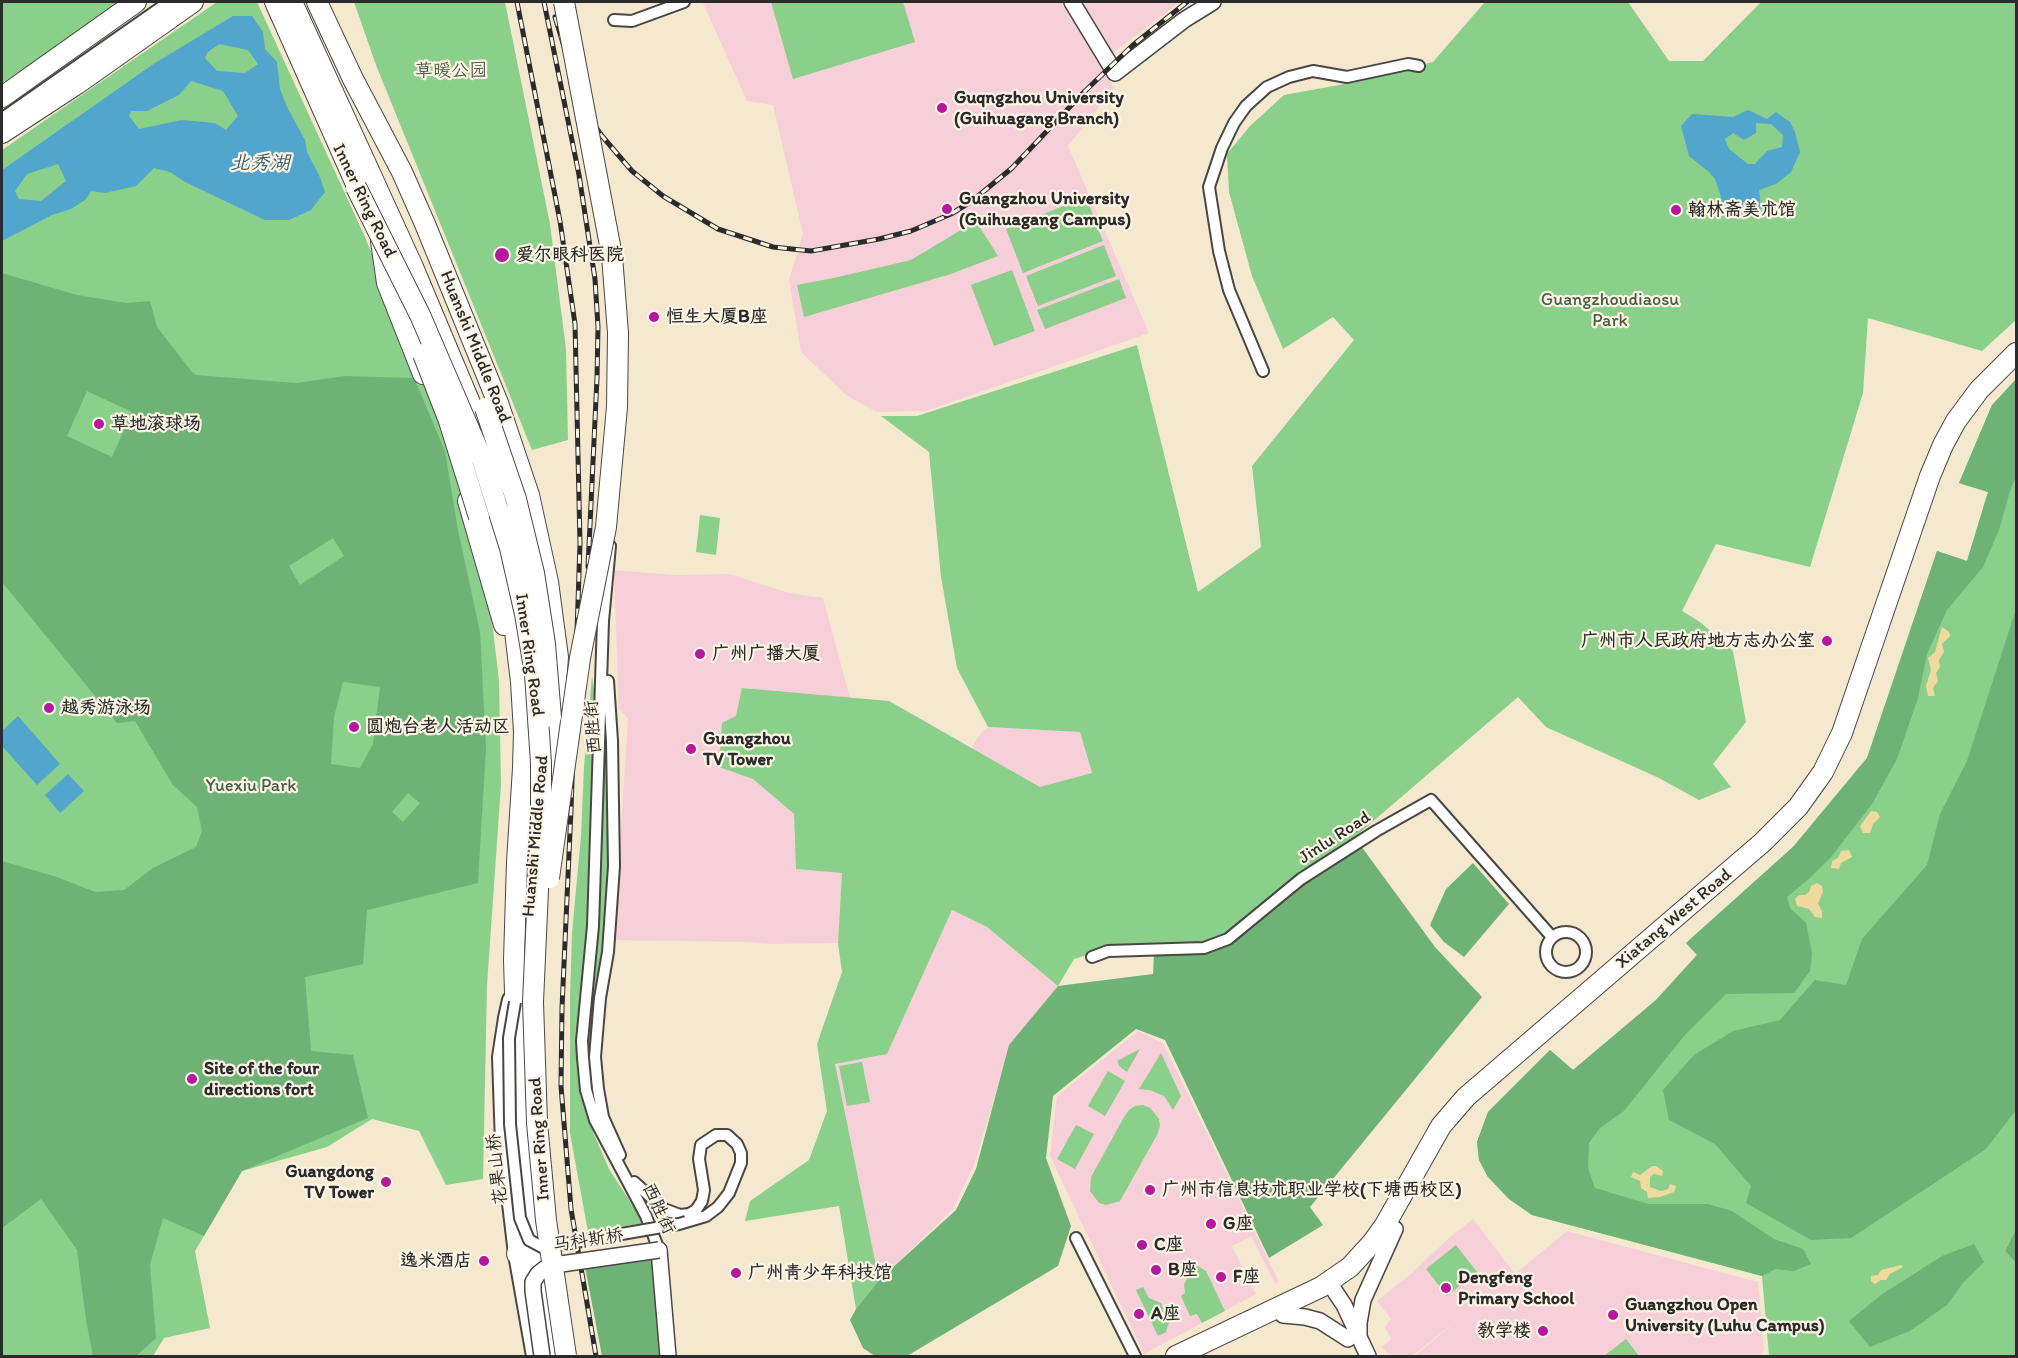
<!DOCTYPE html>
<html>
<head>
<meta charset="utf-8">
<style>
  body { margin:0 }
  #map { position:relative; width:2018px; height:1358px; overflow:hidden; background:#f4e8cf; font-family:Itim,sans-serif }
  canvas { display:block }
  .frame { position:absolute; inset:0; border:3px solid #2b2b2b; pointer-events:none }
</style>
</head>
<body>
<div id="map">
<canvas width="2018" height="1358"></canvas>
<div class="frame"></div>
</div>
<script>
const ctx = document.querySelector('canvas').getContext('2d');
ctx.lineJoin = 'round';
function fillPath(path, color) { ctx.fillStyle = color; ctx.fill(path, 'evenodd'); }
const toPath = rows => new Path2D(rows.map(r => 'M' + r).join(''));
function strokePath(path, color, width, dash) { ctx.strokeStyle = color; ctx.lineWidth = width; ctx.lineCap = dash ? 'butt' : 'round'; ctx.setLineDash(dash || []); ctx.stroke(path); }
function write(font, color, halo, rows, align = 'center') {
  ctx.font = font + ' Itim,"LXGW WenKai TC",sans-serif'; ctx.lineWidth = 4.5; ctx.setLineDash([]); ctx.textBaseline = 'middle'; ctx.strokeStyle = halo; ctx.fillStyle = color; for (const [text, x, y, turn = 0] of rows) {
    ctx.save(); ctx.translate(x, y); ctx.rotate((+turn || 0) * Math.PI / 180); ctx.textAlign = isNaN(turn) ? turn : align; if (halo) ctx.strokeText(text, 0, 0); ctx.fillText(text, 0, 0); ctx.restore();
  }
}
fillPath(toPath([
  [705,2,1180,2,1115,51,1103,64,1114,88,1068,146,1149,333,926,411,877,412,846,395,801,352,789,280,803,234,773,105,747,101,703,3],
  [614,570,675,575,729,574,789,593,823,598,850,698,742,688,753,779,794,814,796,869,842,873,838,943,770,944,748,942,614,940,628,718,619,709],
  [988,727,1080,732,1092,774,1040,787,971,748,981,733],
  [952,910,987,927,1058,986,1010,1045,974,1165,953,1209,879,1280,835,1064,887,1054],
  [1138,1031,1163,1043,1279,1282,1275,1284,1251,1236,1232,1246,1256,1294,1144,1354,1050,1156,1057,1096],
  [1473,1219,1515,1274,1567,1231,1758,1282,1764,1349,1761,1356,1415,1356,1459,1319,1412,1356,1390,1356,1382,1347,1391,1339,1385,1327,1391,1319,1377,1301,1411,1274,1450,1237]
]), '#f6cfd9');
fillPath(toPath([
  [2,2,123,2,2,83],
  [217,2,257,2,365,237,411,348,436,411,463,490,487,578,499,681,501,785,487,985,483,1179,446,1185,419,1131,372,1119,327,1147,242,1171,195,1251,210,1328,164,1338,153,1356,2,1356,2,150],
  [354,2,505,2,550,224,566,349,568,440,532,450,376,65],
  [771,2,903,2,915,42,793,79],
  [1485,2,1628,2,1669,61,1703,61,1761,2,2016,2,2016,320,1982,351,1868,318,1863,393,1810,567,1716,544,1682,611,1700,622,1733,651,1746,722,1713,764,1731,787,1699,800,1659,778,1546,727,1518,697,1350,841,1300,874,1227,936,1203,946,1106,949,1074,959,1058,986,987,927,952,910,887,1054,835,1064,879,1280,856,1309,839,1206,745,1221,750,1201,809,1160,827,1111,817,1044,842,972,838,943,842,873,796,869,794,814,753,779,719,767,722,723,736,716,742,688,889,701,1040,787,1092,773,1080,732,988,727,957,668,941,577,929,452,881,416,917,416,1137,345,1198,592,1261,547,1252,466,1354,340,1333,317,1283,349,1252,276,1229,192,1227,154,1250,126,1284,95,1350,83,1433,62],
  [1086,197,1103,241,1023,273,1006,229],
  [976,221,998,256,951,274,804,317,797,285,838,277,911,260],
  [1104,245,1116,276,1038,306,1026,276],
  [1012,270,1035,331,994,346,971,285],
  [1119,279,1126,298,1045,329,1037,310],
  [1992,405,2016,406,2016,1229,2005,1251,2016,1263,2016,1356,1769,1356,1762,1276,1532,1215,1509,1199,1488,1177,1479,1160,1477,1142,1488,1112,1550,1050,1573,1070,1656,1000,1697,955,1686,943,1793,847,1867,758,1937,551,1967,561,1988,492,1959,483],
  [700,515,720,518,716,555,696,552],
  [592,676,596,704,589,921,577,1042,580,1094,590,1125,609,1169,644,1223,588,1232,570,1133,570,998,572,933,581,836,584,767],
  [605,704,612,805,605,946,590,1045,592,1087,588,1069,586,1040],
  [1140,1049,1127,1072,1120,1067,1117,1061],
  [1161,1053,1181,1096,1173,1110,1164,1096,1150,1090,1139,1089],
  [862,1062,870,1102,847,1106,839,1066],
  [1108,1071,1125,1081,1105,1116,1088,1106],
  [1143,1105,1150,1108,1159,1119,1160,1126,1157,1135,1120,1201,1106,1205,1099,1203,1090,1191,1091,1177,1124,1117,1129,1110,1135,1106],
  [1076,1125,1094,1134,1075,1169,1057,1159],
  [1456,1245,1477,1272,1447,1296,1426,1269],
  [1196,1265,1206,1271,1225,1311,1202,1323,1197,1314,1190,1316,1181,1296,1185,1293,1184,1284],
  [1143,1287,1149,1298,1161,1303,1169,1322,1166,1332,1158,1336,1136,1290],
  [1626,1339,1639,1356,1604,1356]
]), '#8acf8a');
fillPath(toPath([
  [2,273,77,295,126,303,150,301,157,327,192,372,196,375,296,383,345,376,414,378,445,451,458,530,480,632,486,748,478,883,367,910,363,964,305,977,311,1051,353,1055,368,1118,242,1171,204,1236,163,1218,150,1265,156,1338,136,1356,93,1356,86,1320,77,1250,41,1199,2,1228,2,861,57,877,95,892,124,890,153,868,196,847,202,831,197,807,173,785,135,721,117,723,2,582],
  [87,391,132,412,112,457,67,436],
  [333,538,344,556,300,585,289,566],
  [343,682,380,687,373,744,360,768,331,764,334,717],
  [408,793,420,803,403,822,392,812],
  [2016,379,2016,476,2010,491,1999,530,1983,567,1947,610,1927,654,1918,698,1897,759,1872,804,1831,857,1811,877,1787,897,1790,908,1806,923,1812,954,1810,971,1794,993,1726,994,1684,1036,1624,1111,1600,1128,1589,1143,1588,1168,1595,1188,1648,1204,1708,1204,1732,1211,1774,1239,1803,1249,1811,1264,1794,1271,1776,1269,1762,1276,1532,1215,1509,1199,1488,1177,1479,1160,1477,1142,1488,1112,1550,1050,1573,1070,1656,1000,1697,955,1686,943,1793,847,1867,758,1937,551,1967,561,1988,492,1959,483,1992,405],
  [2016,609,2016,1110,1986,1149,1851,1238,1811,1240,1746,1203,1751,1186,1715,1144,1669,1120,1663,1090,1694,1055,1733,1031,1780,1020,1815,980,1846,985,1862,939,1927,865,1940,814,1967,761],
  [1361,846,1435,947,1482,997,1310,1207,1323,1225,1269,1258,1165,1040,1136,1029,1053,1096,1046,1158,1071,1226,1058,1266,907,1356,875,1356,863,1348,850,1320,856,1309,879,1280,956,1210,976,1169,1009,1045,1058,986,1153,974,1154,955,1205,954,1229,942,1303,881],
  [1473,863,1509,904,1464,957,1444,942,1430,925,1446,889],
  [2016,1229,2016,1263,2005,1251],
  [1974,1244,1984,1262,1963,1283,1947,1305,1910,1331,1870,1347,1849,1321,1881,1295,1942,1256],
  [653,1257,662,1356,602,1356,585,1267]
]), '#6fb276');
fillPath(toPath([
  [1942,627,1949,632,1950,636,1942,644,1944,652,1939,660,1940,667,1936,673,1938,681,1933,688,1935,696,1928,696,1926,686,1931,670,1928,658,1935,652],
  [1871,811,1877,812,1880,817,1873,824,1870,833,1863,833,1860,826],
  [1849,850,1852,857,1841,863,1839,869,1831,868,1832,861,1838,858,1841,851],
  [1817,883,1822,886,1823,892,1818,904,1822,911,1822,918,1815,917,1809,909,1797,906,1795,899,1799,895,1805,895,1809,892,1811,886],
  [1652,1166,1656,1166,1663,1171,1662,1176,1654,1174,1650,1177,1650,1187,1661,1191,1668,1189,1670,1184,1676,1186,1674,1192,1660,1197,1648,1198,1647,1192,1641,1188,1640,1181,1631,1177,1633,1172,1640,1175],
  [1901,1265,1903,1267,1890,1274,1886,1280,1881,1280,1875,1284,1871,1281,1871,1276,1878,1275,1881,1270]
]), '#eeda9e');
fillPath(toPath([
  [233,16,252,16,263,32,265,49,277,62,280,89,287,107,305,140,307,152,319,175,325,192,311,210,289,220,265,220,185,182,170,172,154,168,136,186,105,193,91,191,86,199,71,209,52,215,2,241,2,170,155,63],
  [219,44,248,50,258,64,245,73,217,71,205,58,208,52],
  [191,81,223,91,238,116,226,130,215,123,182,120,139,129,129,116,131,111,147,111,179,95],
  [58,164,66,181,41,201,19,199,15,191,27,174],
  [1748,110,1767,119,1776,112,1790,122,1795,132,1800,152,1791,172,1776,184,1759,190,1761,208,1745,214,1726,212,1715,179,1709,172,1689,156,1681,126,1692,114,1733,117],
  [1756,123,1771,124,1783,135,1782,147,1767,151,1755,164,1748,164,1729,149,1725,139,1733,133,1744,140,1756,133],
  [18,716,60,764,37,785,2,746,2,731],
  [68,774,84,791,60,813,45,795]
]), '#52a5cd');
const street = toPath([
  [614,20,632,21,684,2],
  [1263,371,1229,290,1219,251,1209,187,1222,148,1234,123,1246,106,1267,87,1289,77,1313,71,1347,77,1408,64,1419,66],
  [610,546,603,621,593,926,582,1041,583,1058,586,1090,595,1120,646,1216,659,1250],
  [608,681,612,741,614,866,608,952,600,998,595,1057,598,1089,603,1117,620,1155],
  '1546 952a20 20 0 1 1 40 0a20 20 0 1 1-40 0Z',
  [1092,957,1108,951,1204,948,1228,939,1301,879,1376,831,1431,800,1552,937],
  [634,1182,664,1209,680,1215,689,1214],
  [1076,1238,1135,1356]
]);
const secondary = toPath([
  [1072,2,1115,73,1184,20,1213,2],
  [659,1250,668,1356],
  [1327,1283,1334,1290,1344,1305,1368,1356],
  [1283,1315,1305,1317,1320,1321,1348,1339],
  [1359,1337,1359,1323,1363,1300,1395,1229]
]);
const primary = toPath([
  [2,122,174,2],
  [511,1000,507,1018,501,1057,504,1144,517,1254,535,1356]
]);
const highway = toPath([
  [275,2,364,202],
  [292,2,413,267,489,448],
  [317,2,353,79,402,172,425,224,498,403,529,495,548,582,558,657,554,711,540,756],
  [2,97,136,2],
  [2,133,77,84,193,2],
  [381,241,387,283,423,374],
  [469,456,493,528,505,575,514,623,521,682,524,732,523,768,517,862,514,960,518,1089,528,1214,551,1356],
  [468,501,504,625],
  [552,793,557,726],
  [517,1254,526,1222],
  [1176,1356,1321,1287,1350,1267,1372,1243,1385,1225,1441,1126,1466,1097,1763,842,1798,807,1823,772,1842,733,1930,476,1943,445,1956,421,1979,390,2016,353]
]);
strokePath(street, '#494744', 14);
strokePath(secondary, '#494744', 18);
strokePath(primary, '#494744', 20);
strokePath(highway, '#494744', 22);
strokePath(street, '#fff', 10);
strokePath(secondary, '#fff', 15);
strokePath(primary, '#fff', 16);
strokePath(highway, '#fff', 20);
const rail = toPath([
  [517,2,560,221,575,324,580,543,571,810,562,1008,561,1086,571,1209,596,1356],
  [544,2,579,175,595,279,598,327,597,378,588,567],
  [555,17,583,109,602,136,632,171,663,196,718,229,773,247,811,251,879,239,911,231,951,214,972,201,1012,168,1083,93,1133,45,1187,2]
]);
strokePath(rail, '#2b2b2b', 5);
strokePath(rail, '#fcf5e5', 3, [9]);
const streetBridge = toPath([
  [515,1002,509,1038,510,1124,520,1218,529,1240,542,1247,564,1244,679,1224,706,1216,718,1207,729,1193,741,1163,741,1153,737,1144,727,1135,716,1135,701,1145,699,1159,704,1190,702,1201,696,1210,689,1214]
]);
const secondaryBridge = toPath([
  [542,1356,533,1291,533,1282,538,1274,547,1267,554,1265,659,1250]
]);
const highwayBridge = toPath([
  [356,187,420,315,482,459,510,548,525,614,535,674,541,763,541,822,533,1002,537,1123,546,1220,566,1356],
  [423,354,449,421,479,517],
  [485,408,516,499,534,573,545,644,551,717],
  [549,878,580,658,606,527,617,407,618,333,612,256,564,2]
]);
strokePath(streetBridge, '#494744', 14, []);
strokePath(secondaryBridge, '#494744', 18, []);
strokePath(highwayBridge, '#494744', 22, []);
strokePath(streetBridge, '#fff', 10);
strokePath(secondaryBridge, '#fff', 15);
strokePath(highwayBridge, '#fff', 20);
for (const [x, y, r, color] of [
  [942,108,6,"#b5179e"],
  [947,209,6,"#b5179e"],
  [1676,210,6,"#b5179e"],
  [502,255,8,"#b5179e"],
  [654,317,6,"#b5179e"],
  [99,424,6,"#b5179e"],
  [1827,641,6,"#b5179e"],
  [700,654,6,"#b5179e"],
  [49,708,6,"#b5179e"],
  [354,727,6,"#b5179e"],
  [691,749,6,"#b5179e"],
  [192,1079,6,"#b5179e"],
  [386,1182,6,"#b5179e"],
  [1150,1190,6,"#b5179e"],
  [1211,1224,6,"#b5179e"],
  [1142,1245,6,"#b5179e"],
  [484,1261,6,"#b5179e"],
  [1156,1270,6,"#b5179e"],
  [736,1273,6,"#b5179e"],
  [1221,1277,6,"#b5179e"],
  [1446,1288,6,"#b5179e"],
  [1139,1314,6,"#b5179e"],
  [1613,1315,6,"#b5179e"],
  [1543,1331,6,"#b5179e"]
]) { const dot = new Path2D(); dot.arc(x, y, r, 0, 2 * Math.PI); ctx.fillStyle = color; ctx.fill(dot); strokePath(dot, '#fcf5e5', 2); }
write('18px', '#485c48', '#fcf5e5', [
  ["草暖公园",451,71],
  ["Guangzhoudiaosu",1610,300],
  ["Park",1610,321],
  ["Yuexiu Park",251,786]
]);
write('bold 18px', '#2b2b2b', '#fcf5e5', [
  ["Guqngzhou University",954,98],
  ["(Guihuagang Branch)",954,119],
  ["Guangzhou University",959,199],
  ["(Guihuagang Campus)",959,220],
  ["翰林斋美术馆",1688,210],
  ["爱尔眼科医院",516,255],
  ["恒生大厦B座",666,317],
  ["草地滚球场",111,424],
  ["广州市人民政府地方志办公室",1815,641,"right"],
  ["广州广播大厦",712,654],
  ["越秀游泳场",61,708],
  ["圆炮台老人活动区",366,727],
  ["Guangzhou",703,739],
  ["TV Tower",703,760],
  ["Site of the four",204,1069],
  ["directions fort",204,1090],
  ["Guangdong",374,1172,"right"],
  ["TV Tower",374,1193,"right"],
  ["广州市信息技术职业学校(下塘西校区)",1162,1190],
  ["G座",1223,1224],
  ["C座",1154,1245],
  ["逸米酒店",472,1261,"right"],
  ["B座",1168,1270],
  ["广州青少年科技馆",748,1273],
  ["F座",1233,1277],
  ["Dengfeng",1458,1278],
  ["Primary School",1458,1299],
  ["Guangzhou Open",1625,1305],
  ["University (Luhu Campus)",1625,1326],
  ["A座",1151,1314],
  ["教学楼",1531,1331,"right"]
], 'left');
write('18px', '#2b2b2b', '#fcf5e5', [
  ["Inner Ring Road",364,201,64],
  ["Huanshi Middle Road",475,347,68],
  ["Inner Ring Road",529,655,82],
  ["西胜街",594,727,-94],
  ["Huanshi Middle Road",536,836,-85],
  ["Jinlu Road",1335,838,-33],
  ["Xiatang West Road",1674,919,-40],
  ["Inner Ring Road",540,1139,-94],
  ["花果山桥",498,1169,-96],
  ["西胜街",658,1209,65],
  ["马科斯桥",588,1241,-9]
]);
write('italic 20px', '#3b5c6c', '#fcf5e5', [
  ["北秀湖",260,164]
]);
</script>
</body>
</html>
